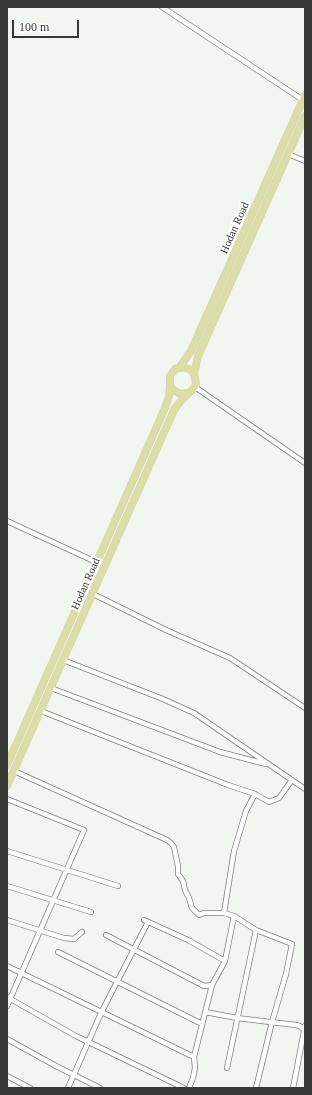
<!DOCTYPE html>
<html>
<head>
<meta charset="utf-8">
<style>
  body { margin:0 }
  #map { position:relative; width:312px; height:1095px; overflow:hidden; background:#f1f7f0; font-family:"Times New Roman",serif }
  canvas { display:block }
  .frame { position:absolute; inset:0; border:8px solid #353835; pointer-events:none }
  .scale { position:absolute; left:12px; top:20px; width:67px; height:18px; box-sizing:border-box; border:2px solid #353835; border-top:0; padding-left:5px; font-size:12px; line-height:14px; white-space:nowrap; color:#353835; -webkit-text-stroke:3px #fff; paint-order:stroke }
</style>
</head>
<body>
<div id="map">
<canvas width="312" height="1095"></canvas>
<div class="frame"></div>
<div class="scale">100 m</div>
</div>
<script>
const ctx = document.querySelector('canvas').getContext('2d');
ctx.lineJoin = 'round';
const toPath = rows => new Path2D(rows.map(r => 'M' + r).join(''));
function strokePath(path, color, width, dash) { ctx.strokeStyle = color; ctx.lineWidth = width; ctx.lineCap = dash ? 'butt' : 'round'; ctx.setLineDash(dash || []); ctx.stroke(path); }
function write(font, color, halo, rows, align = 'center') {
  ctx.font = font + ' "Times New Roman",serif'; ctx.lineWidth = 4; ctx.setLineDash([]); ctx.textBaseline = 'middle'; ctx.strokeStyle = halo; ctx.fillStyle = color; for (const [text, x, y, turn = 0] of rows) {
    ctx.save(); ctx.translate(x, y); ctx.rotate((+turn || 0) * Math.PI / 180); ctx.textAlign = isNaN(turn) ? turn : align; if (halo) ctx.strokeText(text, 0, 0); ctx.fillText(text, 0, 0); ctx.restore();
  }
}
const minor = toPath([
  [162,7,303,100],
  [288,154,305,161],
  [195,387,305,463],
  [7,521,96,562],
  [93,594,166,630,230,658,305,708],
  [63,660,163,699,194,713,305,789],
  [51,688,220,752,266,764],
  [41,711,228,785,255,794,269,802,279,798,292,780],
  [14,771,167,840,171,843,174,847,178,866,178,874,183,881,185,890,189,898,192,908,199,915,204,913,224,913,234,916,256,930,292,944,286,974,272,1022,256,1088],
  [7,799,84,830,7,1006],
  [7,851,118,886],
  [7,886,91,912],
  [224,913,234,851,246,811,255,794],
  [7,920,64,938,74,939,82,932],
  [144,920,188,940,225,961],
  [106,935,204,986,212,985],
  [58,952,202,1024],
  [7,966,194,1057],
  [7,997,76,1036,184,1088],
  [205,1012,237,1018,296,1025,300,1026,305,1031],
  [7,1039,56,1066,100,1088],
  [227,1068,256,930],
  [7,1076,30,1088],
  [68,1088,101,1013,148,922],
  [189,1088,193,1078,195,1068,194,1057,212,985,225,961,234,916],
  [293,1088,305,1026]
]);
const major = toPath([
  [179,368,191,351,305,95],
  [194,374,192,371,184,367,175,369,170,376,170,385,172,389,180,394,189,393,195,387,196,383,194,374,198,356,305,116],
  [7,765,165,408,169,396,170,385],
  [7,786,174,410,180,402,189,393]
]);
strokePath(minor, '#7b807a', 6);
strokePath(major, '#d3d3d3', 8);
strokePath(minor, '#fff', 4.5);
strokePath(major, '#dddf9b', 6);
write('11px', '#353835', '#fff', [
  ["Hodan Road",235,228,-66],
  ["Hodan Road",86,584,-66]
]);
</script>
</body>
</html>
